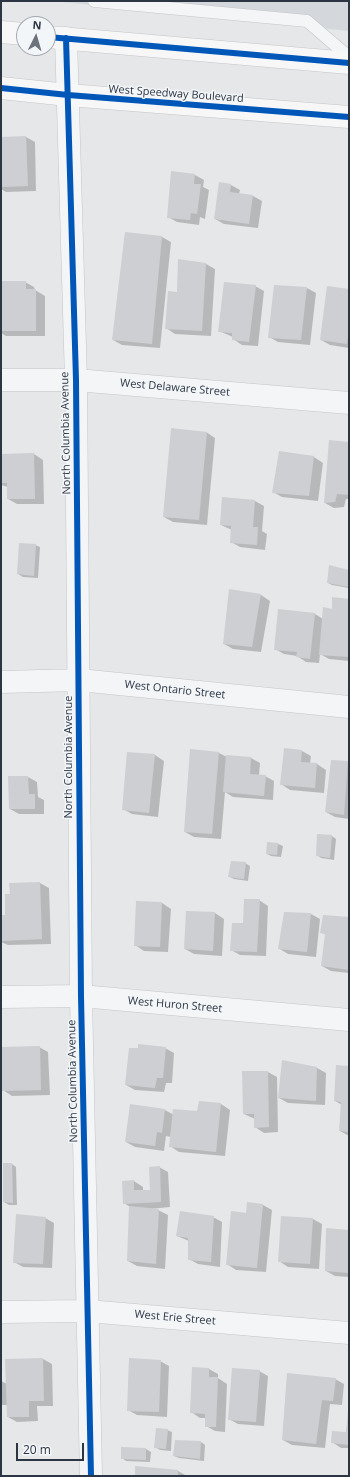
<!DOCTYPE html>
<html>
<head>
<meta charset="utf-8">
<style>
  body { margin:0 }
  #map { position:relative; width:350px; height:1477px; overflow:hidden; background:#e5e7e9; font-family:"Open Sans",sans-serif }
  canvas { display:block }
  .frame { position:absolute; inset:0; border:2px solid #2c3543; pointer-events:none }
  .north { position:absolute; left:16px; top:16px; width:40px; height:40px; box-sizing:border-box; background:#f3f6f8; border:1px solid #a3a9b0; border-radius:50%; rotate:5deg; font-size:11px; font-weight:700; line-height:16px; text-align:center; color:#2c3543 }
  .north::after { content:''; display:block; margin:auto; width:14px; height:18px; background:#6d737d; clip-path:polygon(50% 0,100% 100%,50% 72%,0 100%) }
  .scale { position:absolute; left:16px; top:1443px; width:68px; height:18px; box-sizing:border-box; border:2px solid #2c3543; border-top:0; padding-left:5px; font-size:12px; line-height:14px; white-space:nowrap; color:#2c3543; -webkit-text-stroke:3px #f3f6f8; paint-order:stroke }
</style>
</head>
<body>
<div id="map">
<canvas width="350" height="1477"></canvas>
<div class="frame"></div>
<div class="north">N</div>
<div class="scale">20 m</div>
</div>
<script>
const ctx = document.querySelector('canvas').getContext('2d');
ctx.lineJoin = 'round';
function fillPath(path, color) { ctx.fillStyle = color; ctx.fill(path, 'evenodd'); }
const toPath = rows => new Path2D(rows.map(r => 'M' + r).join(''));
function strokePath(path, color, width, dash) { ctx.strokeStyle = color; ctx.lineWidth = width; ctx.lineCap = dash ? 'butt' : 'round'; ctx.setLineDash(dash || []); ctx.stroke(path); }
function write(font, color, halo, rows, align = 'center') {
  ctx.font = font + ' "Open Sans",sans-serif'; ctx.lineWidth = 3; ctx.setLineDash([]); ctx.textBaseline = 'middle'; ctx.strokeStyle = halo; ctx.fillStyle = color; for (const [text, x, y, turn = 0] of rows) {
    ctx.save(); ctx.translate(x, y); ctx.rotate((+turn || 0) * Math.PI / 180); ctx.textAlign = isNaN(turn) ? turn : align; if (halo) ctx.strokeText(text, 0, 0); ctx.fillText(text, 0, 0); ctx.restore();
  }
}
fillPath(toPath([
  [53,1,349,1,349,31]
]), '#d4d7dc');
fillPath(toPath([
  [26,137,35,142,36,191,6,192,1,189,1,138],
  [172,172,195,175,204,180,203,187,209,190,205,219,200,217,199,225,177,222,168,217],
  [231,185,240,190,239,194,253,196,262,201,258,228,224,224,215,219],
  [125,234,162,237,171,242,160,348,122,345,113,340],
  [179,260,206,264,215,269,211,336,175,334,166,328,178,293],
  [1,282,25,282,34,287,35,290,45,296,45,336,6,336,1,333],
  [255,286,264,291,258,346,242,345,233,339,233,337,219,331],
  [307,288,316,293,310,345,278,342,269,337],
  [349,290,349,348,330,345,321,340],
  [206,432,215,438,207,525,173,522,164,517],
  [349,443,349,499,346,499,344,507,334,508,325,503],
  [280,452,314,457,323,463,318,501,282,497,273,492],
  [34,454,43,460,44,504,17,504,8,499,8,487,1,485,1,455],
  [223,498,255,501,264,506,262,531,267,534,265,550,240,547,231,542,232,530,221,525],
  [35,545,40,547,38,578,23,577,18,574],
  [349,571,349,588,332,585,328,583],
  [230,590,261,595,270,601,261,652,233,649,224,644],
  [349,600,349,661,329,659,320,654,319,663,306,662,297,656,284,654,275,649,315,614,323,619],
  [191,750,219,753,227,757,227,756,251,758,260,763,259,775,265,776,274,781,273,800,233,797,225,792,221,839,194,837,185,832],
  [302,751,311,756,310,764,317,764,326,770,324,793,290,790,281,784],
  [155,755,164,761,158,817,132,814,123,809],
  [347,762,349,763,349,819,335,817,326,812],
  [9,777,28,777,37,782,38,797,44,800,44,814,19,814,10,809],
  [332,836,336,839,334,860,321,858,317,855],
  [268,843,278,844,283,846,281,857,271,856,267,854],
  [245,863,250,866,248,881,234,879,230,877],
  [40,883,49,888,51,944,8,945,1,942,1,916,6,916,11,895],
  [259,900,268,906,266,956,240,955,231,950,244,924],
  [162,903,171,909,168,952,144,951,135,945],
  [215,913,224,919,222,956,194,954,185,949],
  [311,914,320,919,316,957,288,954,280,949],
  [349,918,349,973,331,971,322,966,326,935,321,932],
  [39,1047,48,1052,50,1095,12,1096,3,1090],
  [165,1048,174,1053,172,1083,166,1083,164,1092,135,1090,126,1085],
  [349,1067,349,1136,340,1131,342,1105,335,1101],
  [317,1068,326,1073,325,1105,288,1103,279,1098],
  [268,1072,277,1077,278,1132,264,1133,255,1127,255,1119,244,1114],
  [200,1102,221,1104,230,1110,225,1156,179,1152,170,1146,171,1137,166,1136,164,1151,135,1147,126,1142,165,1110,174,1115,198,1113],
  [12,1164,16,1167,17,1205,9,1205,4,1202],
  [159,1167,168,1172,170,1207,150,1209,158,1210,168,1215,165,1269,137,1266,128,1261,130,1207,124,1203,134,1181,143,1187,143,1191,151,1191],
  [263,1205,272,1210,266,1272,236,1270,227,1264,247,1214],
  [213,1217,222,1222,220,1267,198,1264,189,1259,189,1241,177,1236],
  [45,1218,54,1223,52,1268,23,1267,14,1262],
  [313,1219,322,1224,319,1269,288,1267,279,1261],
  [349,1231,349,1277,335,1276,326,1271],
  [43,1359,52,1364,53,1406,37,1406,38,1421,17,1422,8,1417,7,1405,1,1405,1,1381,7,1384],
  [160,1361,169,1366,167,1417,137,1415,128,1410],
  [209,1369,218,1374,218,1378,227,1384,225,1432,215,1431,206,1426,206,1418,200,1418,191,1412],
  [259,1371,268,1376,264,1426,238,1424,229,1419],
  [335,1379,344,1384,342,1405,330,1404,325,1448,292,1445,283,1440],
  [349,1411,349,1448,341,1448,332,1442,346,1433],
  [167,1430,172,1432,171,1451,160,1450,155,1447],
  [201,1442,205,1445,204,1461,179,1458,174,1456],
  [122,1448,146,1449,151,1452,150,1462,126,1461,122,1458],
  [136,1467,178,1471,187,1476,136,1476]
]), '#0003');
fillPath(toPath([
  [26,136,28,186,1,187,1,137],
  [171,171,195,174,194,184,201,184,197,214,191,213,190,220,167,218],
  [219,182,231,184,230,192,253,195,249,224,214,219],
  [125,232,162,236,152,344,112,340],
  [178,259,206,263,202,331,165,329,168,291,177,292],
  [1,281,26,281,26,289,36,289,36,331,1,331],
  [224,282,256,285,249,342,232,340,232,333,218,332],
  [274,285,307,287,301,340,268,338],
  [327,286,349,289,349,330,347,344,320,340],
  [171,428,207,432,199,520,163,517],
  [329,440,349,442,349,495,337,494,335,502,324,503],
  [279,451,314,456,309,496,272,493],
  [34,453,35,499,7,499,7,483,1,483,1,454],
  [222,497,255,500,253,527,258,527,257,545,230,543,231,526,220,525],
  [19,543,36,544,34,576,17,574],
  [329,565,349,570,349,587,327,583],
  [229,589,261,594,252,647,223,644],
  [332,597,349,599,349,657,319,655,323,607,332,609],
  [278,609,315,613,310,659,296,657,297,652,274,650],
  [284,748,302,750,301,762,317,763,315,788,280,785],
  [190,749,219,752,212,834,184,832],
  [127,752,155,754,149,813,122,810],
  [226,755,251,757,250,774,266,775,264,796,223,792],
  [331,760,348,761,344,815,325,812],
  [8,776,28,776,29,794,35,794,35,809,9,809],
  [317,834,332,835,330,858,316,856],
  [267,842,278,843,277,855,266,854],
  [231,861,246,862,244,879,228,877],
  [40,882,42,939,1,941,1,915,5,915,5,894,10,894,9,883],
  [244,899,260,899,257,952,230,951,232,923,243,923],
  [136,901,162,902,160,947,134,946],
  [186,911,215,912,213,951,184,949],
  [284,912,311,913,307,952,278,949],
  [323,915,349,917,349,970,321,966,325,934,320,933],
  [138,1044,166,1047,163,1078,157,1078,155,1088,125,1085,129,1048,138,1048],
  [40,1046,41,1090,2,1091,1,1047],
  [282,1060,317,1067,316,1101,278,1098],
  [336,1065,349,1066,349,1132,339,1131,341,1102,334,1101],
  [242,1071,268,1071,269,1127,254,1128,254,1114,243,1114],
  [199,1101,221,1103,216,1152,169,1147,173,1109,197,1111],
  [130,1104,165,1109,162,1133,157,1132,155,1146,125,1142],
  [3,1163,12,1163,13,1203,3,1202],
  [160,1166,161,1202,123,1204,122,1181,134,1180,134,1190,150,1190,149,1167],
  [247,1202,263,1204,257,1268,226,1265,231,1211,246,1213],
  [129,1206,159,1209,156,1264,127,1261],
  [180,1211,214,1216,211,1262,188,1260,188,1238,176,1236],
  [16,1214,46,1217,43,1264,13,1263],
  [281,1216,313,1218,310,1264,278,1262],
  [326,1228,349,1230,349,1273,325,1271],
  [43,1358,44,1401,29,1401,29,1417,7,1417,5,1359],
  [129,1358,161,1360,159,1412,127,1411],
  [192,1367,209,1368,209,1377,218,1377,216,1427,205,1427,205,1414,190,1413],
  [232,1368,260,1370,256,1422,228,1420],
  [287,1373,336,1378,333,1401,322,1400,316,1444,282,1440],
  [348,1411,349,1445,331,1443,332,1431,346,1432],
  [156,1428,168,1429,166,1449,154,1448],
  [175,1440,201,1441,200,1459,173,1456],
  [121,1447,146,1448,146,1460,121,1459],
  [135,1466,178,1470,178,1476,135,1476]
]), '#cdcfd2');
const lane = toPath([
  [94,1,307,21,349,57]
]);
const street = toPath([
  [66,38,76,380,81,996,91,1476],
  [1,380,76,380,349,403],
  [1,682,79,680,349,707],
  [1,997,81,996,349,1020],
  [1,1312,87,1311,349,1333]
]);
const secondary = toPath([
  [1,32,24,34],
  [48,37,349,63],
  [1,88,68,95,349,117]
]);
strokePath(lane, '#c3c5c7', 13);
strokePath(street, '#c3c5c7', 23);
strokePath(secondary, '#c3c5c7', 23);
strokePath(lane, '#f4f5f6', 12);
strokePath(street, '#f4f5f6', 22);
strokePath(secondary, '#f7f7f8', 22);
strokePath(toPath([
  [48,37,349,63],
  [66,38,76,380,81,996,91,1476],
  [1,88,68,95,349,117]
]), '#0057b8', 6);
write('11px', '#2c3543', '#f3f6f8', [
  ["West Speedway Boulevard",176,94,4],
  ["West Delaware Street",175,388,5],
  ["North Columbia Avenue",66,433,-91],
  ["West Ontario Street",175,690,6],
  ["North Columbia Avenue",69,757,-90],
  ["West Huron Street",175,1005,5],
  ["North Columbia Avenue",73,1081,-91],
  ["West Erie Street",175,1318,5]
]);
</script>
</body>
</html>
